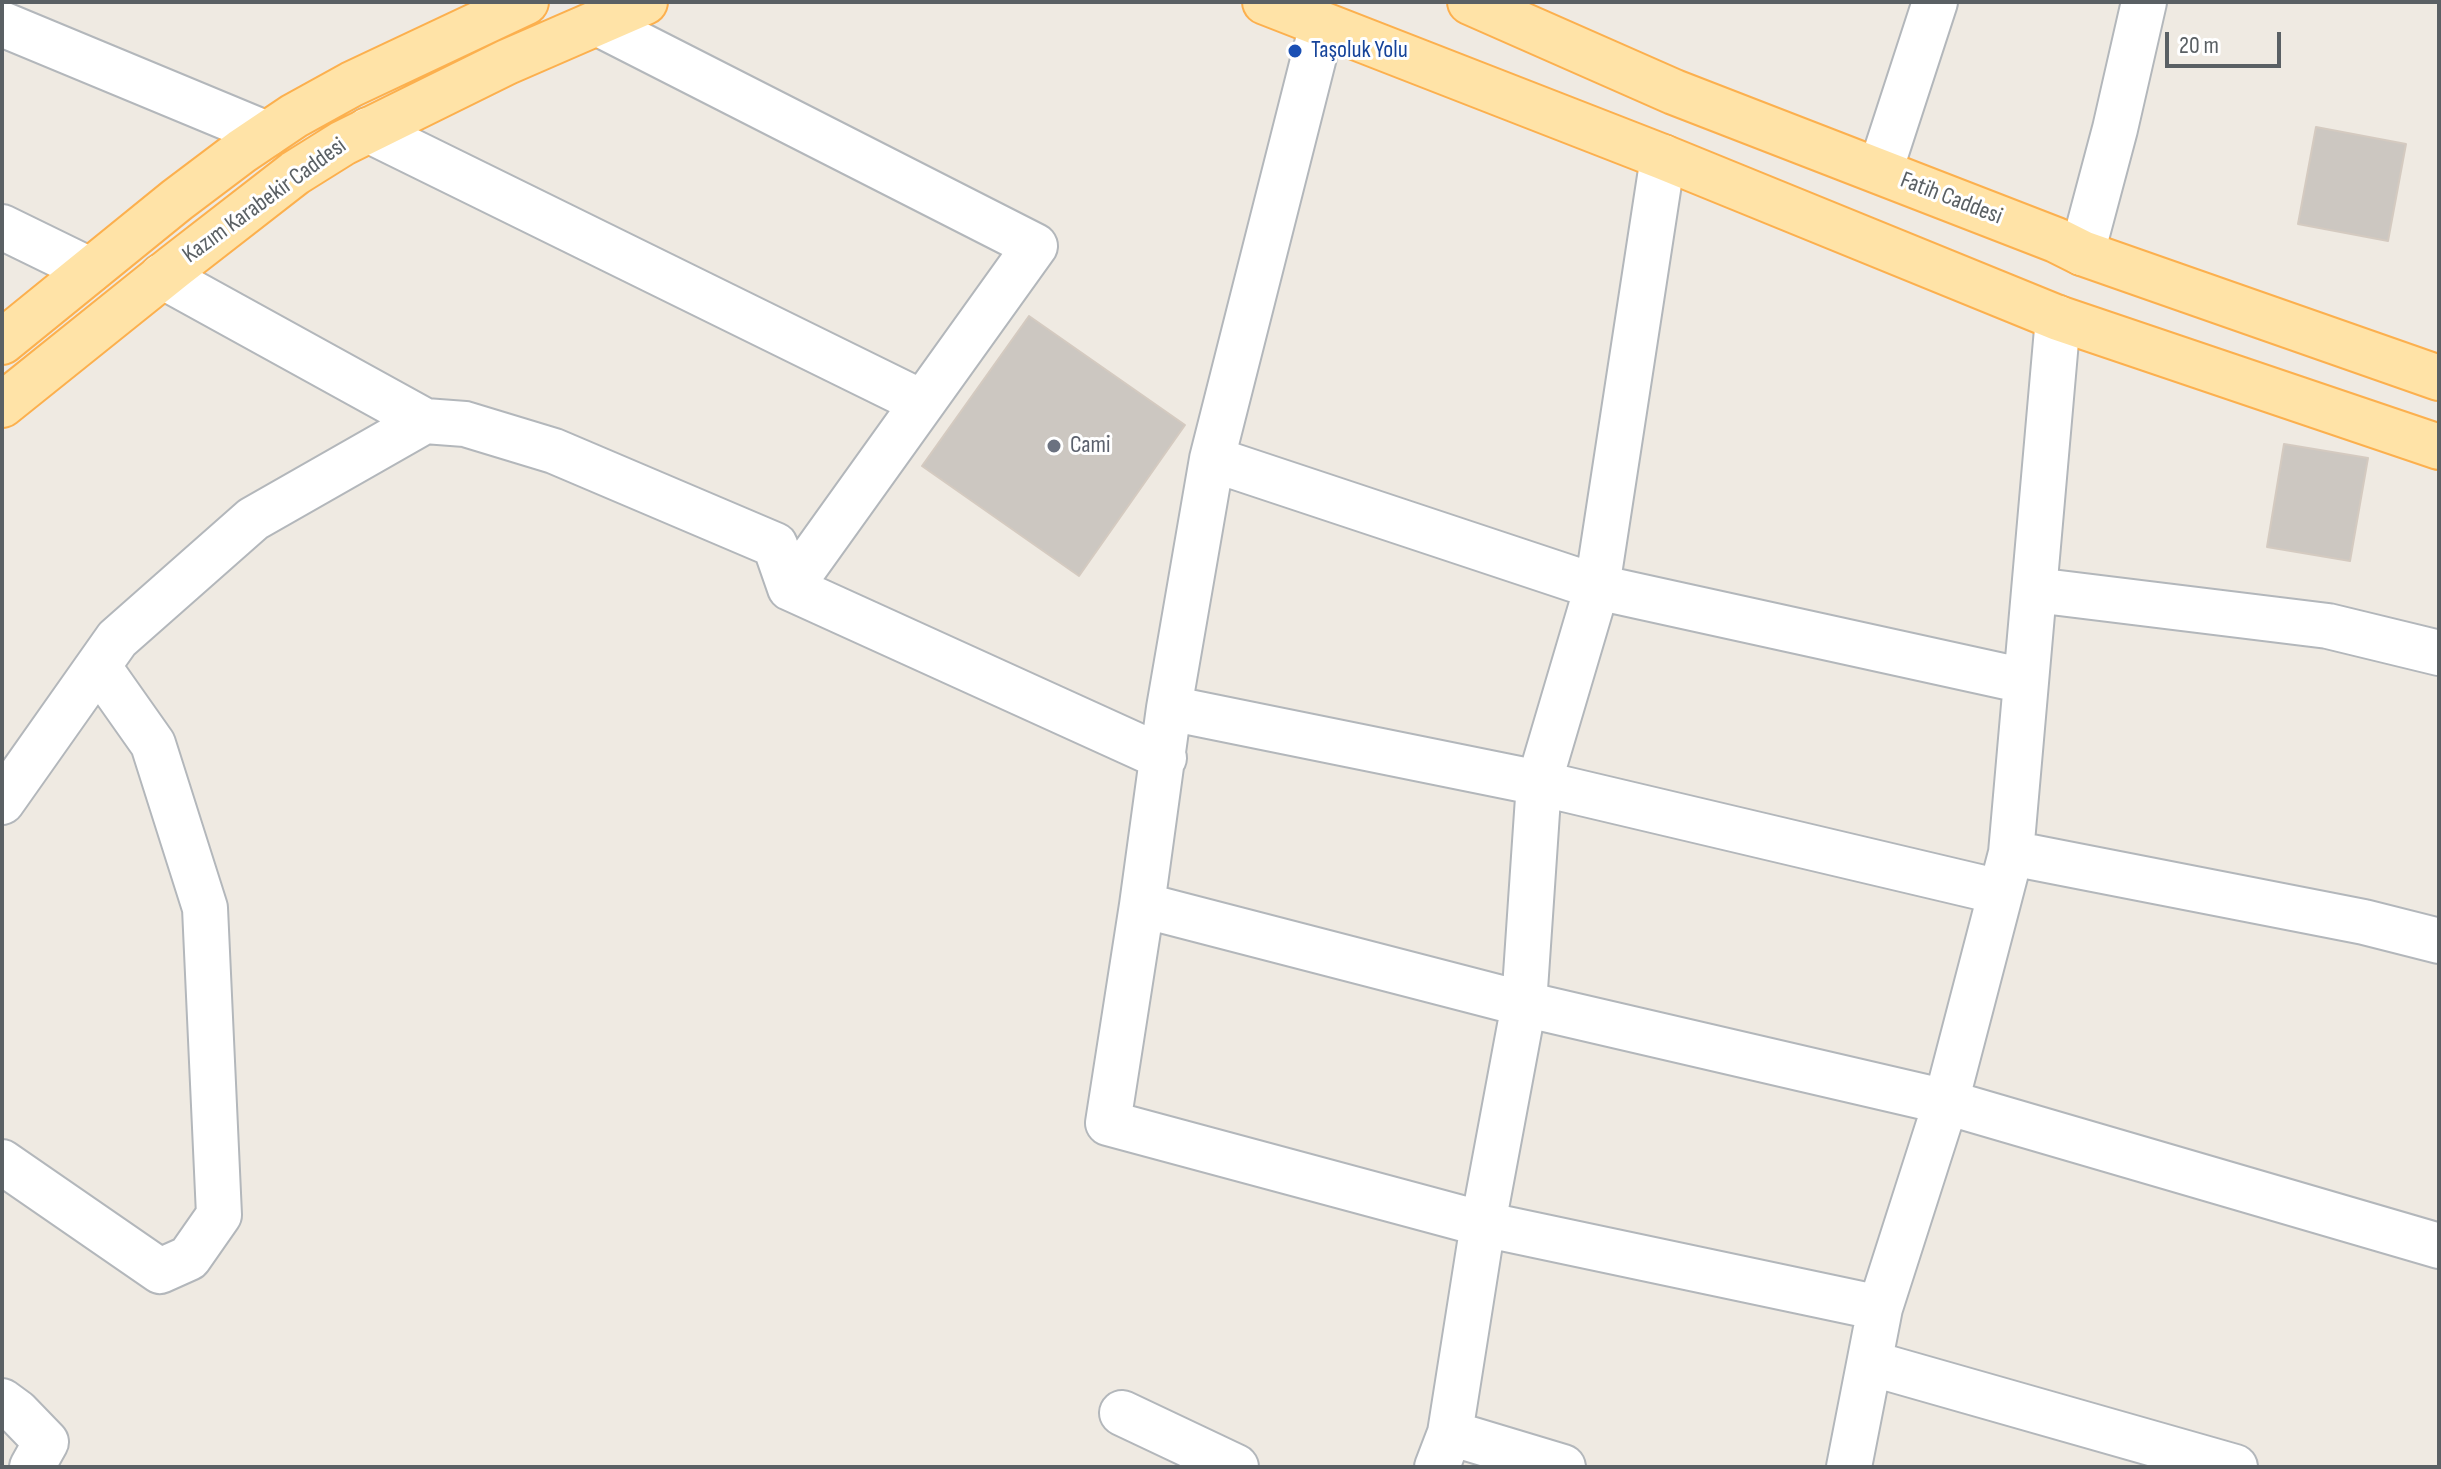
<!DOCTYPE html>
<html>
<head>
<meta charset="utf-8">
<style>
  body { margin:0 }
  #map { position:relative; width:2441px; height:1469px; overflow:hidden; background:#efeae2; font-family:"Sofia Sans Condensed",sans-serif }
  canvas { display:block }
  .frame { position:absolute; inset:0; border:4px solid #5a6064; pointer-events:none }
  .scale { position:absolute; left:2165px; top:32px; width:116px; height:36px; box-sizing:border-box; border:4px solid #5a6064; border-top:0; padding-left:10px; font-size:24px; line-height:28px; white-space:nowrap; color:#5a6064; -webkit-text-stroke:6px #fff; paint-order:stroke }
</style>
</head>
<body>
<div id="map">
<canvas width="2441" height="1469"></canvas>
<div class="frame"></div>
<div class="scale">20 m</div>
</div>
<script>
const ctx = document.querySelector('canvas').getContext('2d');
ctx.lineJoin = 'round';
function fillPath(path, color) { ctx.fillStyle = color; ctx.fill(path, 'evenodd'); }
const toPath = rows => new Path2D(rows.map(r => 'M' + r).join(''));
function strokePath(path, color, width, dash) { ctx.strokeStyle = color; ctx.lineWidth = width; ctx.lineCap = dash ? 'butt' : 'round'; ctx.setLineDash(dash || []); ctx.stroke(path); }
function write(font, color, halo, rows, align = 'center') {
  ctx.font = font + ' "Sofia Sans Condensed",sans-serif'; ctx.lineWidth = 6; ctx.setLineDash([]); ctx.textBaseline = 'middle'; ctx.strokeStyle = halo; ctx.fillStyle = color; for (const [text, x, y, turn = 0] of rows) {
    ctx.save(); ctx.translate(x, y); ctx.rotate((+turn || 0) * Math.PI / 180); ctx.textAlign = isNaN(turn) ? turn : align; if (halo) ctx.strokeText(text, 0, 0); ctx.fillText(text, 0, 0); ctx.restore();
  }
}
const building = toPath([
  [2316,127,2406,144,2388,241,2298,224,2316,127],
  [1029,316,1185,425,1079,576,922,466,1029,316],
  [2284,444,2368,458,2350,561,2267,547,2284,444]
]);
fillPath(building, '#ccc7c1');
strokePath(building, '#d4cac0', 2);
const minor = toPath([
  [597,23,1035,246,790,588,1164,758],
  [2,24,267,134],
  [1322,25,1212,459,1169,708,1142,905,1108,1123,1483,1224,1880,1308],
  [368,130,921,402],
  [1880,171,1935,2],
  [2,227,90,270],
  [2082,253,2115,129,2144,2],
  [425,421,465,424,554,451,775,545,790,588],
  [1212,459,1597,587,2025,681],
  [2035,590,2328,626,2439,653],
  [1169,708,1539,783,2000,892],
  [2,802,117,639,253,519,425,421,162,276],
  [2011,853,2364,922,2439,941],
  [1142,905,1524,1004,1946,1102,2439,1246],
  [2,1162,160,1271,189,1258,219,1215,205,908,153,744,98,666],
  [1870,1363,2235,1467],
  [2,1401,17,1412,46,1442,32,1467],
  [1122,1413,1236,1467],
  [1450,1433,1563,1467],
  [1437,1467,1450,1433,1483,1224,1524,1004,1539,783,1597,587,1663,157],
  [1849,1467,1880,1308,1946,1102,2011,853,2058,318]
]);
const major = toPath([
  [1265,2,1663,157,2058,318,2439,447],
  [1470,2,1674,92,2056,240,2082,253,2439,378],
  [2,342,177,200,242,151,294,116,352,84,526,2],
  [2,405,174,267,295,173,343,143,507,62,645,2]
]);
strokePath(minor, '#b3b7bb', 48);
strokePath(major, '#fcb04e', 48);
strokePath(minor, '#fff', 44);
strokePath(major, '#ffe3a7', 44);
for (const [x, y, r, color] of [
  [1295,51,8,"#1a4fb4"],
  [1054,446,8,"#6b7280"]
]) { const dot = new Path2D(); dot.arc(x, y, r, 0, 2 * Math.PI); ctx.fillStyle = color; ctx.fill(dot); strokePath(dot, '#fff', 3); }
write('24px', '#164399', '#fff', [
  ["Taşoluk Yolu",1311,51]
], 'left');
write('24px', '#5a6064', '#fff', [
  ["Fatih Caddesi",1951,199,21],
  ["Kazım Karabekir Caddesi",265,201,-36]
]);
write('24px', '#5b616d', '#fff', [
  ["Cami",1070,446]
], 'left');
</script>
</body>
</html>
